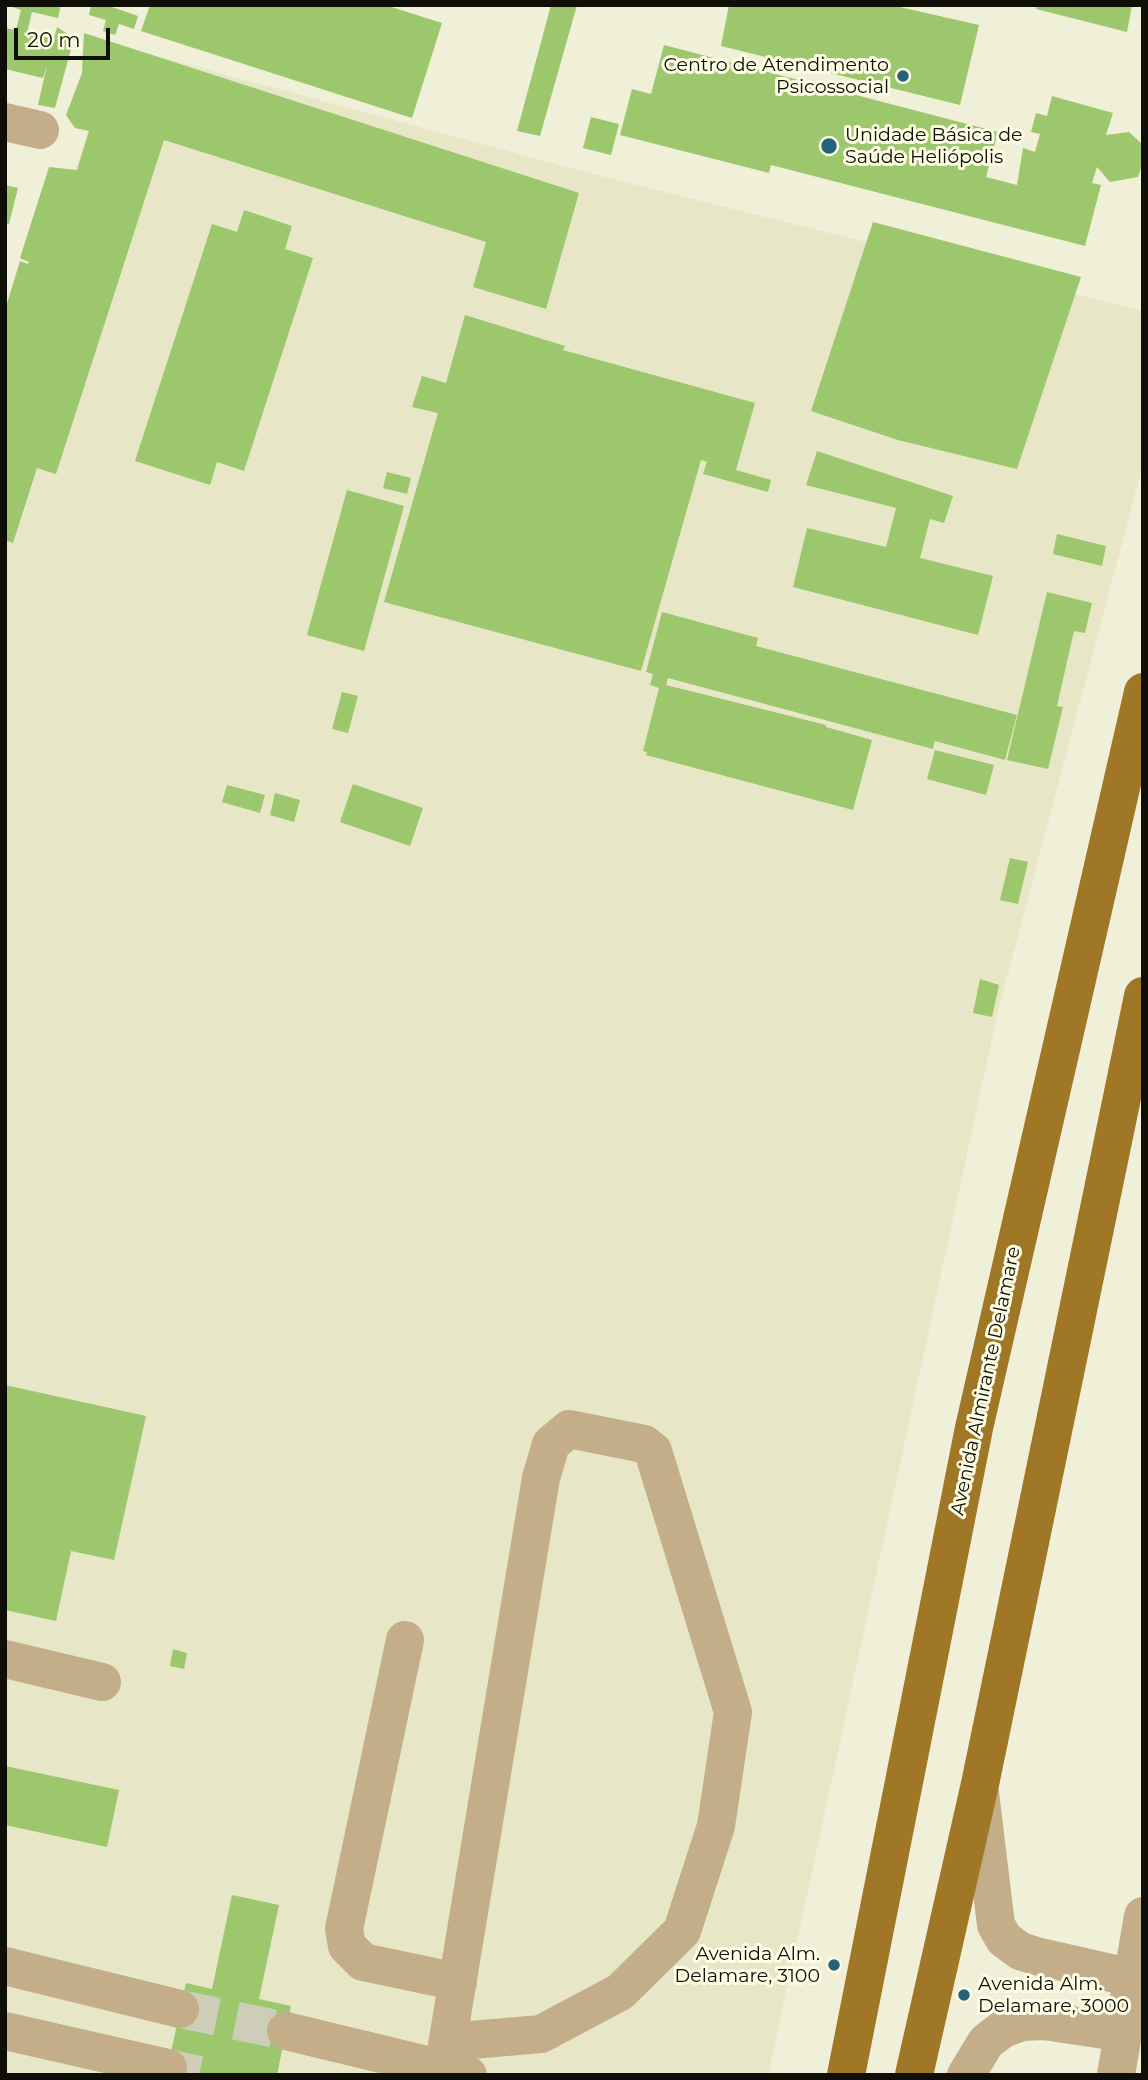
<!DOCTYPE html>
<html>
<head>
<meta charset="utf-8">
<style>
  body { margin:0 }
  #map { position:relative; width:1148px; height:2080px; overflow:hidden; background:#f0efd7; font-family:Montserrat,sans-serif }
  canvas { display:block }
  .frame { position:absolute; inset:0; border:7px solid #0f0e07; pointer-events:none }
  .scale { position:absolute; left:14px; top:28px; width:96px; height:32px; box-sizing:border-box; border:4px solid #0f0e07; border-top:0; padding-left:9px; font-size:21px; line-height:24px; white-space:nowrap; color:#0f0e07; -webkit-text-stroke:5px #fdfce4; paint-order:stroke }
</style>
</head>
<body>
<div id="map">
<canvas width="1148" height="2080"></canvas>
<div class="frame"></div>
<div class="scale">20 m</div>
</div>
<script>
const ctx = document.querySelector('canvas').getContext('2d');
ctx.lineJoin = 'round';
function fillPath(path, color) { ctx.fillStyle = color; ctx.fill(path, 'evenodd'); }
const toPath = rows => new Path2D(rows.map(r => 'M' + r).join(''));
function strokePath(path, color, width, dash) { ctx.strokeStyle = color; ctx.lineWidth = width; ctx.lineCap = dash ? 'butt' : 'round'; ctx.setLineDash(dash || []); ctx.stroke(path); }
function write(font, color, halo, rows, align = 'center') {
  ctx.font = font + ' Montserrat,sans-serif'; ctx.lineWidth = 6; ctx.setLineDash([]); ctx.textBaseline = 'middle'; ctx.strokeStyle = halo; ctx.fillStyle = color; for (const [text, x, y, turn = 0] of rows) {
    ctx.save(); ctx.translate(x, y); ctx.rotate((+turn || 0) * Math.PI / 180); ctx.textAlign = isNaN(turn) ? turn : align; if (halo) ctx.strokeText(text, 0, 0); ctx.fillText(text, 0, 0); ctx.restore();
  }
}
fillPath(toPath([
  [116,45,600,176,1143,311,1143,464,997,1015,768,2075,5,2075,5,387]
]), '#e7e6c6');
fillPath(toPath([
  [6,5,61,5,58,18,32,12,27,33,54,39,57,27,74,38,55,108,38,105,47,65,43,78,5,69,5,28,16,30,21,10],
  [91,5,106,5,138,16,134,29,119,24,115,35,103,31,106,20,89,15],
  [150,5,385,5,442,23,412,118,141,31],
  [551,5,577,5,540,136,517,131],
  [729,5,891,5,979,25,960,105,721,46],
  [1037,5,1132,5,1127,32,1036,9],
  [84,33,579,193,546,309,473,287,486,242,164,140,56,474,37,468,13,543,5,540,5,310,20,261,28,264,29,262,20,258,49,167,77,170,89,131,75,128,66,115,82,73],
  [664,45,998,132,986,177,1017,185,1023,148,1035,152,1040,134,1031,132,1036,113,1047,116,1052,96,1113,113,1106,135,1129,132,1143,145,1143,162,1138,177,1110,182,1097,167,1092,183,1101,185,1085,246,771,165,769,173,620,135,632,89,651,94],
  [591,117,619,124,611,155,583,148],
  [5,185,18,188,9,224,5,223],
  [244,210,292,226,285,249,313,258,244,471,217,462,210,485,135,461,212,224,237,232],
  [873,222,1081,277,1017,469,898,440,811,411],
  [465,315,565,346,563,350,755,403,736,470,771,480,768,492,703,474,707,462,701,460,641,671,384,602,438,413,412,407,422,376,446,383],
  [817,451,953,496,944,523,930,519,920,558,993,576,978,635,793,587,807,528,886,547,896,508,806,485],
  [387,472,411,478,407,494,383,488],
  [347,490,404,506,364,651,307,635],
  [1057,534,1106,546,1102,566,1053,554],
  [1047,592,1092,603,1085,633,1074,631,1057,706,1063,707,1048,769,1007,760],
  [662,612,758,638,756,646,1017,715,1005,760,935,741,933,749,668,678,666,685,826,725,826,727,872,740,853,810,646,755,647,752,643,751,659,688,650,685,653,674,646,672],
  [342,692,358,696,348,733,332,729],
  [935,750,994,765,986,795,927,779],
  [353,784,423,808,410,846,340,822],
  [227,785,265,795,260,813,222,802],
  [275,793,300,800,294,822,270,815],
  [1010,858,1028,862,1018,904,1000,900],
  [980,979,999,985,992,1017,973,1013],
  [5,1385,146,1416,114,1560,71,1551,56,1621,5,1610],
  [173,1649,187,1653,184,1669,170,1666],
  [5,1766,119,1790,107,1847,5,1825],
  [232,1895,279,1905,259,1999,291,2006,277,2075,166,2075,186,1983,212,1989]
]), '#9cc76d');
strokePath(toPath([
  [180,2009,286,2031],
  [168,2068,199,2075]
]), '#cecdb8', 38, [38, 19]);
strokePath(toPath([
  [5,122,40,130],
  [405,1640,344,1929,347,1946,363,1962,458,1982],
  [5,1659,102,1682],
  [980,1793,996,1925,1004,1939,1020,1951,1036,1956,1133,1978],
  [5,1966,180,2009],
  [5,2031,168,2068],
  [286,2031,468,2075],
  [442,2075,541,1478,551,1444,569,1429,644,1444,653,1451,733,1712,716,1826,682,1931,620,1992,541,2034,448,2042],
  [966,2075,986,2042,1003,2029,1022,2022,1044,2021,1124,2033],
  [1116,2075,1143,1916]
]), '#c4ae89', 38);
strokePath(toPath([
  [846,2075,974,1428,1143,692],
  [914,2075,980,1784,1143,996]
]), '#a07726', 38);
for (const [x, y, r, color] of [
  [903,76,7,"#256178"],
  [829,146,9,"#256178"],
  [834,1965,7,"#256178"],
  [964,1995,7,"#256178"]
]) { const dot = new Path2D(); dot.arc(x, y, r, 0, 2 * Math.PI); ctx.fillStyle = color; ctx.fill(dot); strokePath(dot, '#fdfce4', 2.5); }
write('19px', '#0f0e07', '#fdfce4', [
  ["Centro de Atendimento",889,65],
  ["Psicossocial",889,87],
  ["Unidade Básica de",845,135,"left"],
  ["Saúde Heliópolis",845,157,"left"],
  ["Avenida Alm.",820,1954],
  ["Delamare, 3100",820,1976],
  ["Avenida Alm.",978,1984,"left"],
  ["Delamare, 3000",978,2006,"left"]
], 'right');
write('19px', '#0f0e07', '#fdfce4', [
  ["Avenida Almirante Delamare",986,1381,-78]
]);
</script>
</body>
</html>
